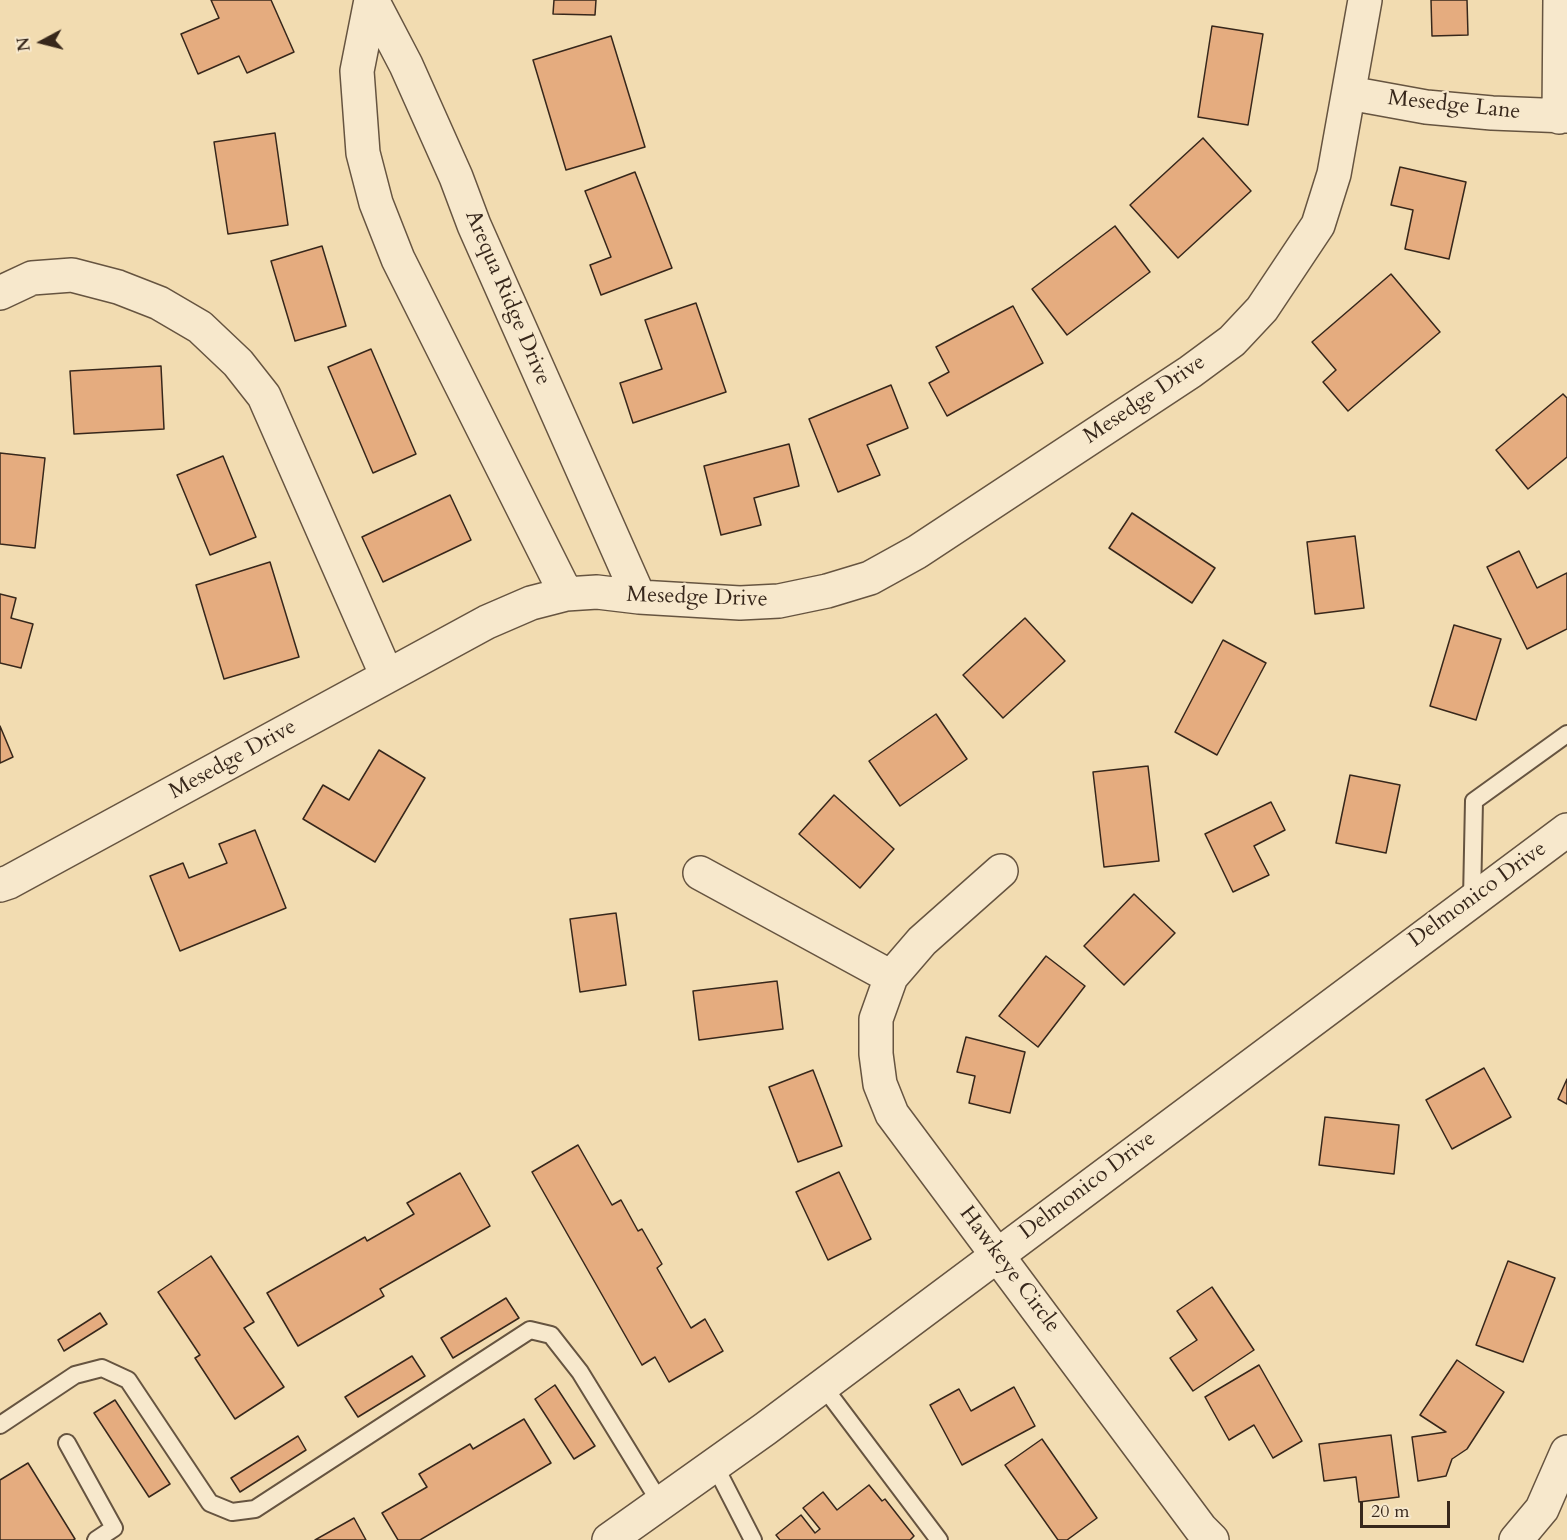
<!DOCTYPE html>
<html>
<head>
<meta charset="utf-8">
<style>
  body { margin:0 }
  #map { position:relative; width:1567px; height:1540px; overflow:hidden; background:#f2dcb1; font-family:Cardo,serif }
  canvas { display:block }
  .north { position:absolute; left:12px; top:12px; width:60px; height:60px; -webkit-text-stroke:4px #f7e8cc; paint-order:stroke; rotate:263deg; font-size:16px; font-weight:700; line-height:24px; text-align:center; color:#37271b }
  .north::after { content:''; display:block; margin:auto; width:21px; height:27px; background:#37271b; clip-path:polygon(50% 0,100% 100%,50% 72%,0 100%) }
  .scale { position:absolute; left:1360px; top:1501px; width:90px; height:27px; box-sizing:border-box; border:3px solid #37271b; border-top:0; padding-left:8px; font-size:18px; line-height:21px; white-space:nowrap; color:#37271b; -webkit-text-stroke:4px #f7e8cc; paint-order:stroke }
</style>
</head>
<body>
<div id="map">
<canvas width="1567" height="1540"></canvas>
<div class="north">N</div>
<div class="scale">20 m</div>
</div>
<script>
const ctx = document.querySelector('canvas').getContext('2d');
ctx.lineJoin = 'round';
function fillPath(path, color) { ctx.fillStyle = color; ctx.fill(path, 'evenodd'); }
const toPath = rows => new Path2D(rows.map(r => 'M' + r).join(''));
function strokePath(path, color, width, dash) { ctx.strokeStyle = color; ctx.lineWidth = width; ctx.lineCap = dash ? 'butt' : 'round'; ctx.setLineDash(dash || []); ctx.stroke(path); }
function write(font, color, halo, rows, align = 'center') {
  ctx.font = font + ' Cardo,serif'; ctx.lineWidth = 5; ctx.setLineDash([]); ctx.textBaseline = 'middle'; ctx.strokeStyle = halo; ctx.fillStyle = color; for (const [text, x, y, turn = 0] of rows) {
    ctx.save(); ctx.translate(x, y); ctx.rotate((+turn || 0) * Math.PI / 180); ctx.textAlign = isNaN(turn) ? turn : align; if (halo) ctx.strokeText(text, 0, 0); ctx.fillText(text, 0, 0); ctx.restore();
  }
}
const building = toPath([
  [211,0,271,0,294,52,247,73,239,56,198,74,181,34,219,18,211,0],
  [554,0,596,0,595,15,553,14,554,0],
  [1431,0,1467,0,1468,35,1432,36,1431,0],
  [1212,26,1263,34,1248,125,1198,117,1212,26],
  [611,36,645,147,566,170,533,60,611,36],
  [275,133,288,225,228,234,214,142,275,133],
  [1203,138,1251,191,1178,258,1130,205,1203,138],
  [1400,167,1466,182,1449,259,1405,249,1413,210,1391,205,1400,167],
  [635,172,672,268,601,295,590,265,611,257,585,191,635,172],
  [1115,226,1150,272,1067,335,1032,289,1115,226],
  [322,246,346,326,295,341,271,261,322,246],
  [1391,274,1440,332,1348,411,1323,382,1336,370,1312,342,1391,274],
  [696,303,726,392,633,423,620,383,662,369,645,320,696,303],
  [1013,306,1043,363,947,416,929,383,949,372,936,347,1013,306],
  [371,349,416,454,373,473,328,367,371,349],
  [161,366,164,429,74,434,70,371,161,366],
  [891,385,908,428,867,445,880,475,838,492,809,419,891,385],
  [1563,394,1567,398,1567,457,1528,489,1496,450,1563,394],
  [789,444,799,486,754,498,761,525,721,535,704,466,789,444],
  [0,453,45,458,35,548,0,544,0,453],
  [223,456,256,537,210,555,177,475,223,456],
  [450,495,471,540,383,582,362,537,450,495],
  [1132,513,1215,568,1192,603,1109,548,1132,513],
  [1355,536,1364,608,1315,614,1307,542,1355,536],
  [1519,551,1537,588,1567,573,1567,629,1527,649,1487,567,1519,551],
  [270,562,299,657,224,679,196,585,270,562],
  [0,594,16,598,11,618,33,624,21,668,0,663,0,594],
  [1025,618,1065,661,1003,718,963,675,1025,618],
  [1454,625,1501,639,1476,720,1430,706,1454,625],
  [1223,640,1266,663,1217,755,1175,732,1223,640],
  [936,714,967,759,900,806,869,761,936,714],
  [0,726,13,757,0,763,0,726],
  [379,750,425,778,375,862,303,819,323,785,349,800,379,750],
  [1148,766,1159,861,1104,867,1093,772,1148,766],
  [1350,775,1400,785,1386,853,1336,843,1350,775],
  [834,795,894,849,860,888,799,834,834,795],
  [1271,802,1285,830,1254,846,1269,875,1233,892,1205,834,1271,802],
  [255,830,286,908,180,951,150,876,183,863,189,878,227,863,219,844,255,830],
  [1134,894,1175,933,1124,985,1084,946,1134,894],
  [616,913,626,985,580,992,570,919,616,913],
  [1046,956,1085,986,1038,1047,999,1016,1046,956],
  [777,981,783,1029,699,1040,693,991,777,981],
  [966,1037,1025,1052,1010,1113,969,1103,975,1076,957,1072,966,1037],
  [1484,1068,1511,1117,1452,1149,1426,1100,1484,1068],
  [813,1070,842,1146,798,1162,769,1087,813,1070],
  [1567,1079,1567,1104,1558,1099,1567,1079],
  [1325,1117,1399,1125,1394,1174,1319,1165,1325,1117],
  [578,1145,612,1205,621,1200,638,1231,642,1229,662,1264,657,1268,691,1328,705,1319,723,1351,669,1382,655,1357,642,1365,532,1172,578,1145],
  [839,1172,871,1239,828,1260,796,1192,839,1172],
  [460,1173,490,1226,380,1289,384,1296,298,1346,267,1293,365,1237,367,1241,414,1214,407,1203,460,1173],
  [211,1256,254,1322,244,1328,284,1387,235,1419,195,1358,200,1355,158,1292,211,1256],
  [1508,1261,1555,1278,1523,1362,1476,1345,1508,1261],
  [1212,1287,1254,1350,1193,1391,1170,1358,1197,1340,1177,1311,1212,1287],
  [506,1298,519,1318,453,1358,441,1338,506,1298],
  [100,1313,107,1324,64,1351,58,1340,100,1313],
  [412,1356,425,1376,358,1417,345,1397,412,1356],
  [1457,1360,1504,1392,1467,1449,1452,1459,1446,1476,1418,1481,1412,1437,1446,1432,1420,1415,1457,1360],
  [1259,1365,1302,1441,1273,1458,1254,1425,1229,1440,1205,1397,1259,1365],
  [555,1385,595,1446,574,1459,535,1399,555,1385],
  [1014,1387,1035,1426,962,1465,930,1405,959,1389,971,1411,1014,1387],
  [115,1400,170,1484,149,1497,94,1413,115,1400],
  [524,1419,551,1463,420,1540,398,1540,382,1513,427,1487,419,1474,470,1444,473,1449,524,1419],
  [1391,1435,1399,1497,1359,1502,1356,1477,1324,1481,1319,1444,1391,1435],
  [298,1436,306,1450,240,1492,231,1478,298,1436],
  [1042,1439,1097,1518,1067,1540,1058,1540,1005,1465,1042,1439],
  [28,1463,75,1539,73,1540,0,1540,0,1480,28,1463],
  [869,1485,882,1501,885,1499,914,1536,910,1540,780,1540,776,1535,801,1515,815,1533,820,1529,803,1508,823,1492,837,1510,869,1485],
  [354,1518,366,1540,315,1540,354,1518]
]);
fillPath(building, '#e5ac7f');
strokePath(building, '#37271b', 1.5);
const service = toPath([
  [1472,899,1474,801,1567,734],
  [823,1386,939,1540],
  [0,1425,75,1375,102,1368,128,1380,210,1503,232,1512,255,1509,530,1330,551,1335,580,1372,661,1504],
  [67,1443,114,1528,96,1540],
  [715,1466,753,1540]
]);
const minor = toPath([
  [371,0,357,71,363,153,376,203,398,259,566,594],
  [372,0,406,65,456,177,474,225,639,597],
  [1349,93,1426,107,1492,113,1567,116],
  [1559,117,1560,0],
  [0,293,32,278,72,275,118,287,159,303,200,327,238,363,264,396,387,676],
  [1001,871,922,941,891,977,876,1019,876,1054,880,1084,892,1114,1201,1529,1212,1540],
  [700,873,891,977],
  [0,885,9,882,487,622,531,603,566,594,597,592,639,597,740,603,779,601,827,591,870,578,917,552,1190,372,1232,341,1262,309,1318,225,1334,174,1365,0],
  [1516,1540,1542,1509,1567,1452]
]);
const tertiary = toPath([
  [609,1540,765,1429,1567,830]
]);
strokePath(service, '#665440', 20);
strokePath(minor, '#665440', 36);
strokePath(tertiary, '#665440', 36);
strokePath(service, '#f7e8cc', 16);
strokePath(minor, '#f7e8cc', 33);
strokePath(tertiary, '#f7e8cc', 33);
write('22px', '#37271b', '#f7e8cc', [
  ["Mesedge Lane",1454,106,6],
  ["Arequa Ridge Drive",507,298,67],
  ["Mesedge Drive",1145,400,-34],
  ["Mesedge Drive",697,598,2],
  ["Mesedge Drive",233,760,-29],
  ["Delmonico Drive",1478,895,-36],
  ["Delmonico Drive",1088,1186,-37],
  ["Hawkeye Circle",1009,1270,53]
]);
</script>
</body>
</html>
